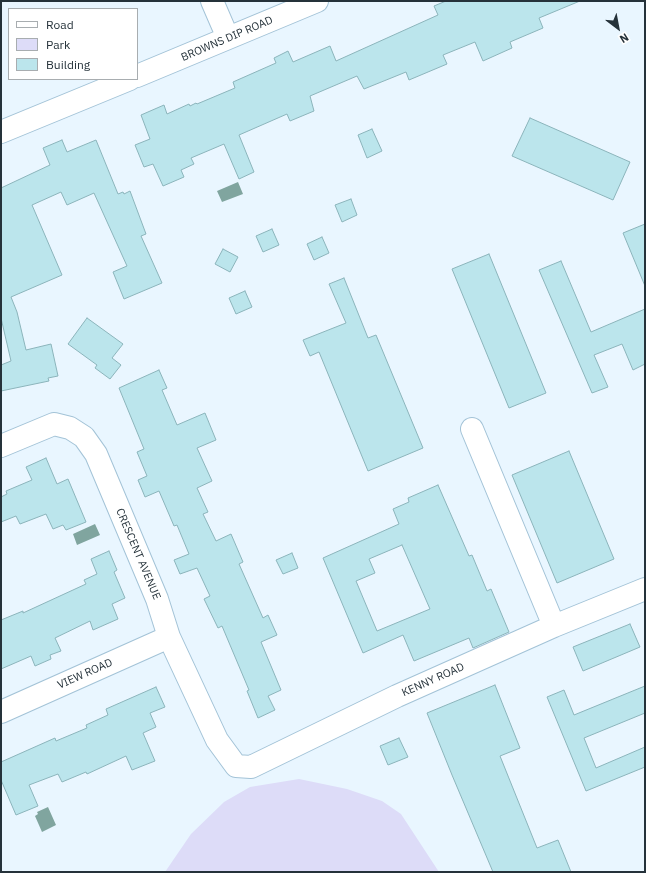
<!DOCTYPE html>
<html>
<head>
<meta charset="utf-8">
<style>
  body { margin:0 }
  #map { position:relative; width:646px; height:873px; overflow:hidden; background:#e9f6ff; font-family:"IBM Plex Sans",sans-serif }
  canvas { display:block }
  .frame { position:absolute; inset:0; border:2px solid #25323a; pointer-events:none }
  .legend { position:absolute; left:8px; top:8px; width:130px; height:72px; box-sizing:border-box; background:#fff; border:1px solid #a8adb0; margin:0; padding:5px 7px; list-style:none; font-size:12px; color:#25323a }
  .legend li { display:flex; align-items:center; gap:8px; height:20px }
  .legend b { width:20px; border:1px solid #a8adb0 }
  .north { position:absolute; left:598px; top:8px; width:40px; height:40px; -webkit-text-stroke:3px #fff; paint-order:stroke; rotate:148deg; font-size:11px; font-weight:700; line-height:16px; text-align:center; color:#25323a }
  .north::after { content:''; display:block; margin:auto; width:14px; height:18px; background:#25323a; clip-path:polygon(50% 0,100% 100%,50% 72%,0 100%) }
</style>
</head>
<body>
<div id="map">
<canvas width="646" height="873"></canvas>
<div class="frame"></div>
<ul class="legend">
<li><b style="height:5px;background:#fff"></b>Road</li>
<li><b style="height:11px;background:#dddcf8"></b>Park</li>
<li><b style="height:11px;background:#bbe5ec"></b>Building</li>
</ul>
<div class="north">N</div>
</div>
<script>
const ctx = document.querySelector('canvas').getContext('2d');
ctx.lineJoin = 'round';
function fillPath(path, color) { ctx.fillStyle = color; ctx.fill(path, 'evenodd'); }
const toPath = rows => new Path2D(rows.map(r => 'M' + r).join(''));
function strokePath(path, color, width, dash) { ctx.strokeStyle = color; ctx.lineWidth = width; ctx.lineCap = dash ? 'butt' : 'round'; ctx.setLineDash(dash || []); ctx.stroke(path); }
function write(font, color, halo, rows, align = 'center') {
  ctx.font = font + ' "IBM Plex Sans",sans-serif'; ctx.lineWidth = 3; ctx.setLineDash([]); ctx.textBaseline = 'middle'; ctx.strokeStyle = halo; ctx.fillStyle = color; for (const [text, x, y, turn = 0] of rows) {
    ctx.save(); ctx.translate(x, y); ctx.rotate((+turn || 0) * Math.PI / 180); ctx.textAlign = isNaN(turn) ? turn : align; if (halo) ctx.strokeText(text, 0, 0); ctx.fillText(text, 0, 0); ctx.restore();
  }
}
fillPath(toPath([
  [299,779,347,789,382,801,401,814,439,872,165,872,191,834,224,802,250,787]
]), '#dddcf8');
fillPath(toPath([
  [238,182,243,194,222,202,217,191],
  [95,524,100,535,77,545,73,534],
  [48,807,56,825,42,832,35,816,38,814,37,812]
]), '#80a59f');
const building = toPath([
  [446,1,580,1,539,18,543,28,510,42,512,48,483,61,475,42,443,55,447,64,409,80,406,72,364,89,357,76,310,96,314,111,290,121,287,114,239,135,254,172,239,179,224,144,191,158,194,164,181,170,184,177,163,186,153,164,144,167,135,145,150,139,141,115,164,105,167,114,189,104,190,106,196,103,197,104,235,88,233,82,276,63,274,58,288,51,293,62,330,46,336,61,438,15,434,6,446,1],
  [530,118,630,162,613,200,512,156,530,118],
  [372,129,382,151,367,158,358,135,372,129],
  [62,140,67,152,96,140,118,194,123,192,124,194,130,191,146,234,141,236,162,283,124,299,113,272,127,266,94,193,67,205,61,192,32,205,62,275,11,297,17,312,26,350,51,344,58,376,48,378,49,381,1,391,1,365,11,361,1,318,1,188,50,165,43,148,62,140],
  [351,199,357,215,342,222,335,205,351,199],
  [645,224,645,286,623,233,645,224],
  [272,229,279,245,263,252,256,236,272,229],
  [322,237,329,253,314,260,307,244,322,237],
  [223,249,238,257,230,272,215,264,223,249],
  [489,254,546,393,509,408,452,269,489,254],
  [561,261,591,332,645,309,645,364,633,370,622,344,594,355,608,387,592,393,539,270,561,261],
  [344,278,368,338,376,335,423,448,368,471,319,352,310,356,303,340,346,323,329,284,344,278],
  [245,291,252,307,236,314,229,298,245,291],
  [87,318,123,344,112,358,121,365,110,379,95,368,97,365,68,344,87,318],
  [159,370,167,388,162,390,177,425,205,413,216,440,197,448,212,481,197,488,208,512,203,514,216,541,231,534,243,562,239,564,263,618,268,615,277,635,261,642,281,690,268,696,275,710,258,718,247,691,249,690,222,626,218,628,204,599,210,596,197,568,180,574,174,560,189,554,177,525,174,526,159,491,145,497,138,480,147,476,137,452,144,449,119,388,159,370],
  [569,451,614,559,557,583,512,475,569,451],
  [46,458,57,484,68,479,86,522,66,530,63,525,53,529,46,514,20,524,16,516,1,522,1,497,7,494,6,491,32,480,26,467,46,458],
  [438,485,469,556,472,555,487,591,491,589,509,632,473,648,469,638,414,661,403,635,363,653,323,558,399,524,393,509,409,502,408,498,438,485],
  [402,545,430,609,377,631,356,581,375,573,369,559,402,545],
  [109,551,117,570,114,572,125,598,112,604,118,619,93,630,90,621,55,638,61,651,50,655,51,659,35,666,31,656,1,669,1,620,23,611,23,613,86,584,84,580,97,574,91,559,109,551],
  [292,553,298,568,283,574,276,560,292,553],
  [630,624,640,647,583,671,573,647,630,624],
  [495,685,520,748,500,756,537,848,558,840,571,872,493,872,452,775,427,713,495,685],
  [645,686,645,713,584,738,596,768,645,747,645,767,586,791,547,697,564,690,574,715,645,686],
  [156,687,165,707,150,713,156,727,143,733,155,761,132,770,126,756,87,774,86,772,62,782,58,774,29,785,38,806,16,815,1,780,1,762,55,738,56,741,87,728,86,725,108,715,106,709,156,687],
  [399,738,408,757,388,765,380,746,399,738]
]);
fillPath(building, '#bbe5ec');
strokePath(building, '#8bb4bb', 1);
const minor = toPath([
  [212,1,228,38],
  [137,76,317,1],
  [1,132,130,79],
  [472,429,554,626],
  [1,446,54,424,70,428,84,437,96,454,157,599,169,637,217,740,236,766,251,767,397,696,554,626,645,589],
  [1,712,169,637]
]);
strokePath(minor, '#a3c3d7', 24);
strokePath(minor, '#fff', 22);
write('11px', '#25323a', '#fff', [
  ["BROWNS DIP ROAD",227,39,-23],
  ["CRESCENT AVENUE",138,554,67],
  ["VIEW ROAD",85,674,-24],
  ["KENNY ROAD",433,680,-24]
]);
</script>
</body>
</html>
